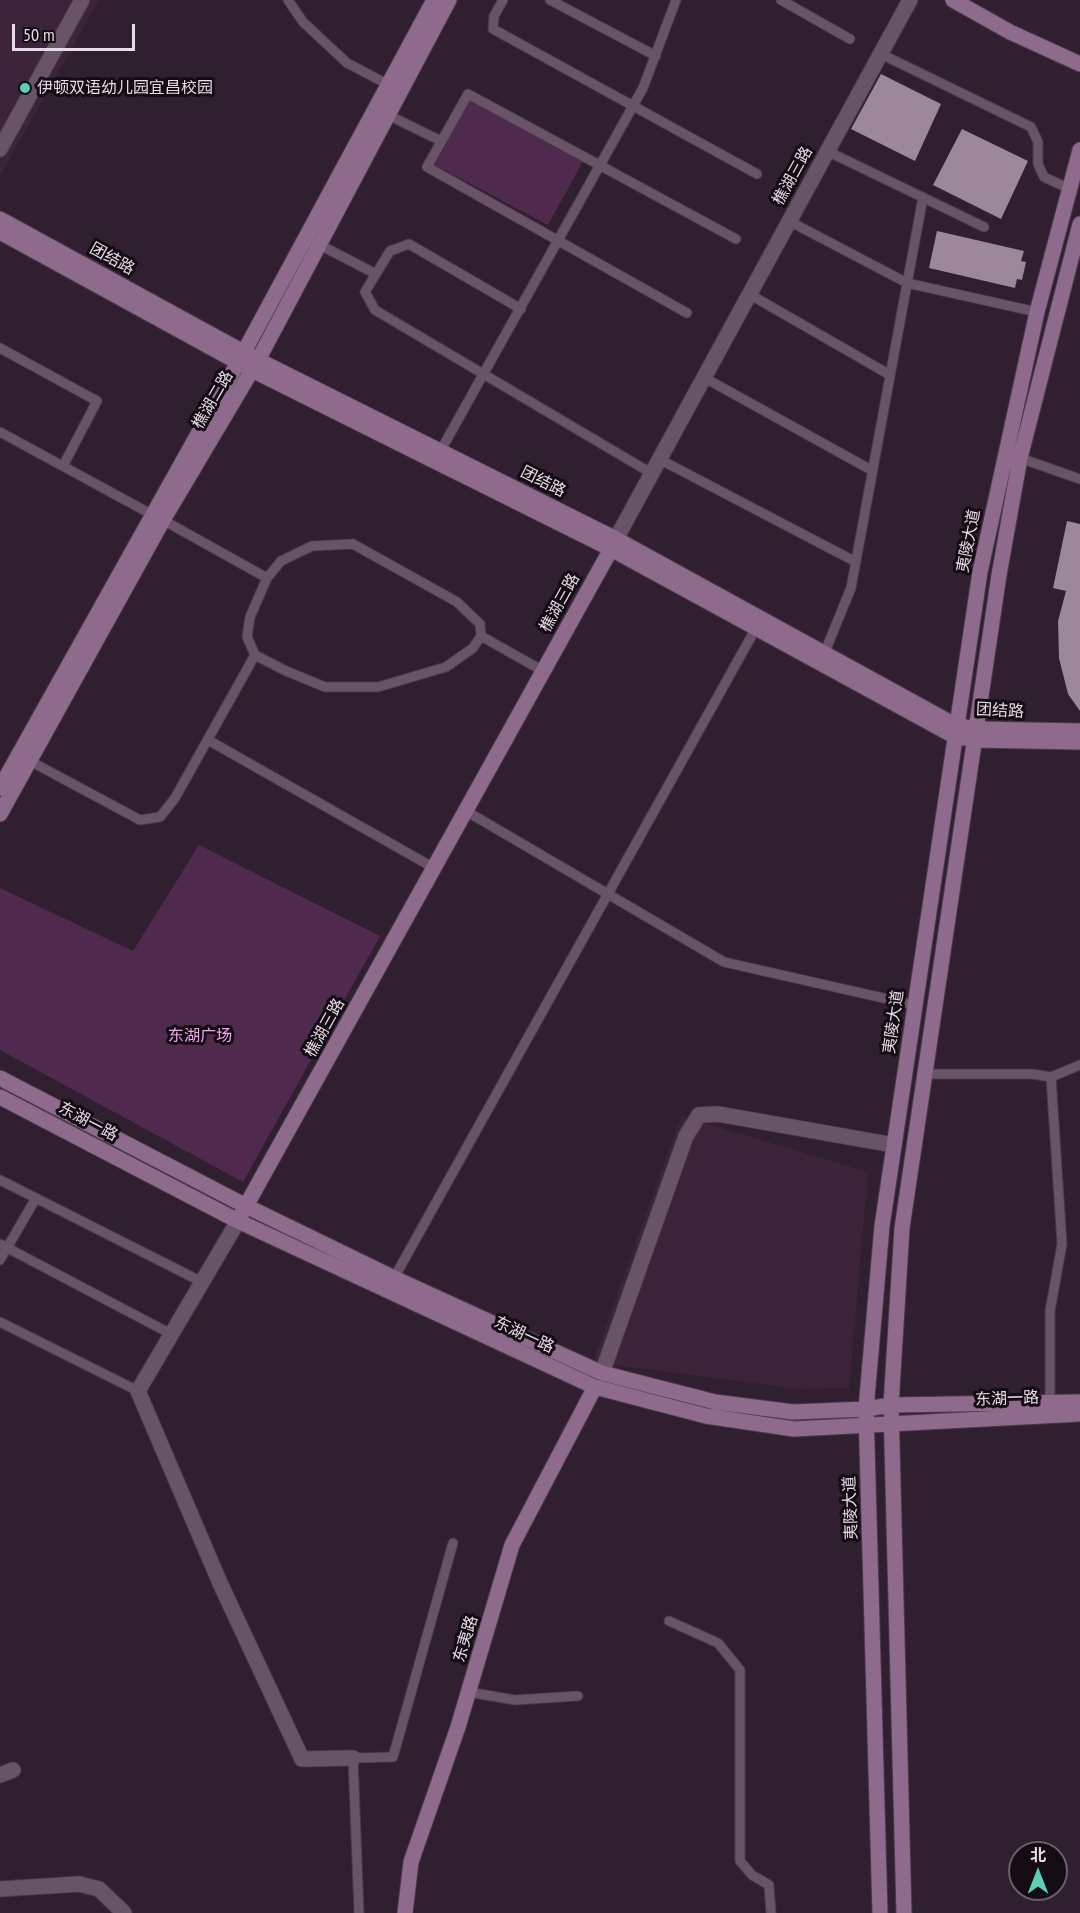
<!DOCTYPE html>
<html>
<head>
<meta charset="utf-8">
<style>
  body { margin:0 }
  #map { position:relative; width:1080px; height:1913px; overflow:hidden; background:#301f2f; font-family:"PT Sans Narrow","Noto Sans SC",sans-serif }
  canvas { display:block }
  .north { position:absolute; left:1008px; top:1841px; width:60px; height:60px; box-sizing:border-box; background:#140c13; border:2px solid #685f67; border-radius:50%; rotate:0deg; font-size:16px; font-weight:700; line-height:24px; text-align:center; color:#e7dbe6 }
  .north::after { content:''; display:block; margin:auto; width:21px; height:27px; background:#5eceb8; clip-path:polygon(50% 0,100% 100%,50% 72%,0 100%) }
  .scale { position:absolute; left:12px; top:24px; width:123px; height:27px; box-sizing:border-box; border:3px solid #e7dbe6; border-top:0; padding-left:8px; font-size:18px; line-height:21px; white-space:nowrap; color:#e7dbe6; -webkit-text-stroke:4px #140c13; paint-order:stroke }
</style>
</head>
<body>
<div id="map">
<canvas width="1080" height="1913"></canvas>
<div class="north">北</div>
<div class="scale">50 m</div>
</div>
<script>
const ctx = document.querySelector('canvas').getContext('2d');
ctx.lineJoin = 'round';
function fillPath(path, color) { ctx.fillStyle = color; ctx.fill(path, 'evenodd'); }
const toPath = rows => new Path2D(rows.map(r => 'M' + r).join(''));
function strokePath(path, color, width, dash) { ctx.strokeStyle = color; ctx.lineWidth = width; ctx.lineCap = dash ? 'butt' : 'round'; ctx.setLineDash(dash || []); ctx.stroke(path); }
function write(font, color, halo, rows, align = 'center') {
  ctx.font = font + ' "PT Sans Narrow","Noto Sans SC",sans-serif'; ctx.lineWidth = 6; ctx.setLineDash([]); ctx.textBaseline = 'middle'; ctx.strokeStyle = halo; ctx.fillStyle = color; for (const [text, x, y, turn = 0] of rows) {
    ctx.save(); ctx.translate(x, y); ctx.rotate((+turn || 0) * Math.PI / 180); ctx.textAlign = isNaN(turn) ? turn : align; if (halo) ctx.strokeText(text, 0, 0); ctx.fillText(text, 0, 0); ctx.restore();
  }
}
fillPath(toPath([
  [0,0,99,0,0,176],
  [681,1116,868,1172,849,1388,799,1389,593,1362]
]), '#3b2439');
fillPath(toPath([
  [470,100,583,161,548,225,435,165],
  [199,845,380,936,243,1182,0,1050,0,888,133,951]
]), '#4f2a4e');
fillPath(toPath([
  [881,74,941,104,915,161,851,129],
  [962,129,1028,161,1001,219,933,185],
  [937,231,1024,251,1021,261,1026,262,1022,280,1017,279,1015,288,929,268],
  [1067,521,1080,524,1080,711,1068,694,1059,658,1058,621,1066,591,1053,588]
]), '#9d879b');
const lane = toPath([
  [288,0,303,22,347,63,389,85],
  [503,0,494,16,493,29,757,174],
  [550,0,656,56],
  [781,0,850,39],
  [881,54,1031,127,1038,142,1038,164,1044,177,1070,189],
  [388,115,441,141],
  [827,151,984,227],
  [789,221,907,283,1037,312],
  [320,245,376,274],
  [749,294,890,375],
  [521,309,409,244,390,251,365,292,375,310,651,473],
  [687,313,427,167,468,94,736,239],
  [0,348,97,401,63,466],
  [703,377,873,471],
  [0,432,151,514],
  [441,450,643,88,676,0],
  [1020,458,1080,479],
  [659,459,856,562],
  [163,520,267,578],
  [353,544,457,602,480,624,481,636,473,648,446,667,378,687,325,687,286,671,255,655,247,637,250,617,267,578,281,561,312,546,353,544],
  [481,636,543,671],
  [824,654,851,588,923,197],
  [208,740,434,868],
  [30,761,140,820,160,817,175,798,255,655],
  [466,811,724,962,914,1005],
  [925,1074,1032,1074,1051,1077,1062,1244,1050,1311,1050,1403],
  [1051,1077,1080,1065],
  [0,1180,202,1282],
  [0,1244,171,1334],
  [0,1260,36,1198],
  [394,1278,756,628],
  [0,1322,138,1391],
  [669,1621,718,1643,740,1670,740,1861,752,1875,769,1885,771,1913],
  [468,1692,515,1700,578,1696],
  [359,1913,353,1758,393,1757,453,1543]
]);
const street = toPath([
  [0,149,82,0],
  [616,539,910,0],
  [238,1221,138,1391,220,1583,302,1759,353,1758],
  [602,1373,686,1136,699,1115,718,1114,894,1145],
  [0,1775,13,1770],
  [0,1889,79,1884,99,1889,124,1913]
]);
const secondary = toPath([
  [953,0,1010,32,1080,64],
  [0,219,258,360,616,539,955,725,976,729,1080,731],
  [0,232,252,370,611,549,954,736,974,740,1080,742],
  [0,788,244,352,434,0],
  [0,814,163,520,258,360,449,0],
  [0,1078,246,1206,394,1278,602,1373,715,1402,793,1412,866,1409,891,1405,1080,1402],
  [0,1097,238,1221,595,1387,706,1416,794,1429,1080,1414],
  [242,1213,615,542],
  [405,1913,411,1862,458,1727,512,1545,595,1387],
  [880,1913,866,1409,882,1226,980,572,1037,312,1080,150],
  [904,1913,891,1405,902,1228,999,575,1020,458,1080,224]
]);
strokePath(lane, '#4a3b49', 11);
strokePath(street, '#4a3b49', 17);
strokePath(secondary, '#4a3b49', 17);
strokePath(lane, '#695467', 9);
strokePath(street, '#695467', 15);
strokePath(secondary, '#8e6a8c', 15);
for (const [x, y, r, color] of [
  [25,88,6,"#5eceb8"]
]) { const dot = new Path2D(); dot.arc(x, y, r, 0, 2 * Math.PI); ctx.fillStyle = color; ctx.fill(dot); strokePath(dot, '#140c13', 2); }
write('16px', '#e7dbe6', '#140c13', [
  ["伊顿双语幼儿园宜昌校园",37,88]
], 'left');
write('16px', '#e7dbe6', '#140c13', [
  ["樵湖三路",793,176,-61],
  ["团结路",112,259,29],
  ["樵湖二路",213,400,-60],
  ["团结路",543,482,27],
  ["夷陵大道",969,541,-79],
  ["樵湖三路",560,603,-61],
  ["团结路",1000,711,3],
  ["夷陵大道",894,1022,-82],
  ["樵湖三路",325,1028,-61],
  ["东湖一路",88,1122,28],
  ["东湖一路",524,1335,25],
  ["东湖一路",1007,1399,-2],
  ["夷陵大道",851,1508,-92],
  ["东夷路",466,1639,-73]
]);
write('16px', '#f3a4ee', '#140c13', [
  ["东湖广场",200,1036]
]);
</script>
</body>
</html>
